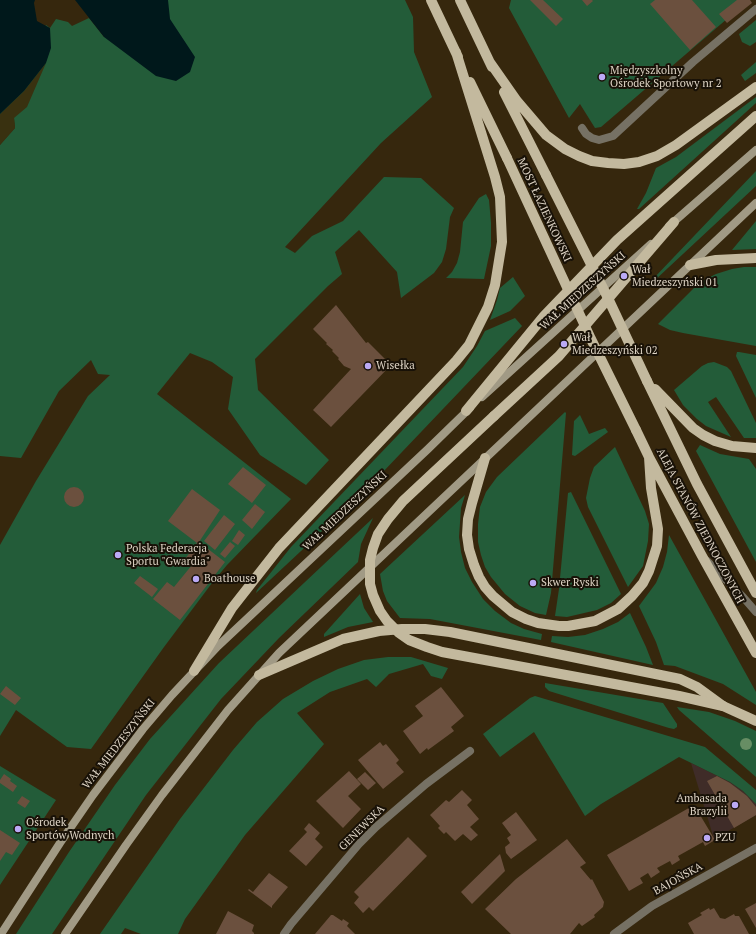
<!DOCTYPE html>
<html>
<head>
<meta charset="utf-8">
<style>
  body { margin:0 }
  canvas { display:block; background:#36270d }
</style>
</head>
<body>
<canvas width="756" height="934"></canvas>
<script>
const ctx = document.querySelector('canvas').getContext('2d');
ctx.lineJoin = 'round';
function fillPath(path, color) { ctx.fillStyle = color; ctx.fill(path, 'evenodd'); }
const toPath = rows => new Path2D(rows.map(r => 'M' + r).join(''));
function strokePath(path, color, width, dash) { ctx.strokeStyle = color; ctx.lineWidth = width; ctx.lineCap = dash ? 'butt' : 'round'; ctx.setLineDash(dash || []); ctx.stroke(path); }
function write(font, color, halo, rows, align = 'center') {
  ctx.font = font + ' "PT Serif",serif'; ctx.lineWidth = 4; ctx.setLineDash([]); ctx.textBaseline = 'middle'; ctx.strokeStyle = halo; ctx.fillStyle = color; for (const [text, x, y, turn = 0] of rows) {
    ctx.save(); ctx.translate(x, y); ctx.rotate((+turn || 0) * Math.PI / 180); ctx.textAlign = isNaN(turn) ? turn : align; if (halo) ctx.strokeText(text, 0, 0); ctx.fillText(text, 0, 0); ctx.restore();
  }
}
fillPath(toPath([
  [691,763,730,782,743,791,756,804,756,815,714,839]
]), '#3f2c28');
fillPath(toPath([
  [166,0,405,0,413,17,414,52,432,97,381,143,285,247,295,253,312,236,343,221,384,177,421,178,454,208,450,217,446,249,442,262,434,273,401,298,397,272,359,230,335,252,342,274,328,286,255,359,258,390,329,460,306,485,260,455,228,409,233,377,212,362,190,353,157,394,291,499,227,565,212,583,164,647,91,749,67,747,16,710,0,736,0,545,36,481,88,396,110,375,98,374,91,360,59,391,21,458,0,456,0,145,15,128,14,118,0,138,0,107,46,25,50,28,56,19,68,22,72,26,89,18,104,37],
  [511,0,749,0,601,127,595,128,580,104,569,118,509,8],
  [756,20,756,42,750,46,742,42,739,34],
  [756,62,756,73,745,81,741,75],
  [756,97,756,103,639,209,637,209,646,193,656,168,676,157],
  [756,171,756,186,654,281,653,279],
  [486,194,489,200,491,223,491,246,484,279,446,278,452,272,457,263,460,252,463,222,479,198],
  [756,221,756,249,732,250],
  [744,267,756,267,756,346,683,333,670,330,658,324,696,286,706,279,716,274,732,269],
  [513,277,525,296,510,311,490,320,497,300,500,288],
  [515,318,522,326,361,495,256,593,257,590,291,547,463,367,477,346,485,331],
  [737,352,739,352,756,355,756,398,736,356],
  [714,362,727,367,731,371,756,423,756,438,744,438,716,397,708,402,731,437,706,426,697,419,683,405,674,390,702,366,708,363],
  [565,412,566,413,551,593,546,615,535,613,520,606,505,594,491,577,485,567,481,555,478,542,478,524,480,507,486,492,497,477],
  [580,415,589,434,605,428,608,432,575,456,572,455,574,421],
  [700,445,720,454,749,459,756,469,756,562,696,451],
  [615,447,645,511,649,524,648,541,643,566,628,587,588,507,586,498,590,478,594,467],
  [571,492,621,594,611,603,597,610,567,617,555,616,559,589,568,493],
  [465,495,461,508,459,537,461,552,465,568,472,582,483,599,495,611,511,623,524,629,542,634,541,640,430,619,400,618,387,601,383,591,380,574],
  [373,518,361,544,358,562,279,638,221,699,146,795,52,934,16,934,69,852,115,785,150,739,219,663],
  [669,535,756,692,756,705,723,684,675,666,664,665,656,642,639,606,656,583,663,567,667,552],
  [360,594,364,608,373,622,348,627,324,637,324,634],
  [630,613,646,647,653,665,551,642,552,636,568,637,585,635,603,629,618,622],
  [388,657,411,657,448,668,442,679,431,676,423,664,389,674,376,687,367,679,330,692,297,713,324,744,245,835,185,919,178,934,141,934,125,928,121,934,100,934,180,819,233,750,257,722,283,699,313,681,338,669,364,660],
  [545,683,663,703,677,724,677,727,674,729,669,728,549,691,545,687],
  [535,696,705,747,756,790,756,804,743,791,730,782,679,757,601,804,585,816,534,732,500,757,483,734,530,698],
  [677,707,709,712,735,721,756,731,756,777,679,710],
  [0,766,56,800,0,885]
]), '#235c39');
fillPath(toPath([
  [46,63,27,107,14,118,15,128,0,145,0,114,24,91]
]), '#393110');
fillPath(toPath([
  [0,0,35,0,34,3,37,21,50,28,51,48,46,63,24,91,0,114],
  [75,0,168,0,170,19,195,57,190,72,176,81,156,76,104,37]
]), '#00181b');
fillPath(toPath([
  [530,0,543,0,563,19,556,26],
  [582,0,592,0,593,1,587,6],
  [655,0,692,0,716,27,690,50,650,4],
  [737,0,750,0,752,3,727,23,719,14],
  [336,305,366,343,368,342,391,365,331,427,313,410,351,369,344,366,338,359,339,358,332,351,333,350,326,344,327,343,313,329],
  [243,467,266,485,252,503,228,484],
  '64 497a10 10 0 1 1 20 0a10 10 0 1 1-20 0Z',
  [192,489,220,510,199,542,225,562,180,620,153,599,167,582,174,587,192,565,185,559,197,543,168,521],
  [255,504,265,512,252,529,242,520],
  [224,515,235,524,215,550,204,541],
  [239,530,245,535,238,545,232,541],
  [230,542,235,546,225,558,220,554],
  [140,576,158,589,152,597,134,583],
  [6,686,21,698,15,705,0,694],
  [441,687,464,716,451,727,454,731,428,750,427,748,420,754,403,731,423,716,415,706],
  [380,742,383,746,386,744,399,760,396,763,404,772,383,789,358,760],
  [349,771,361,784,348,796,361,809,343,828,316,801],
  [365,772,376,783,368,790,357,779],
  [4,774,11,779,10,781,17,786,13,792,0,783,0,780],
  [717,776,730,783,747,796,756,807,756,815,734,828,707,781],
  [462,790,472,800,467,805,479,819,470,827,478,835,471,841,463,834,455,841,446,832,444,834,438,828,440,826,430,815,446,800,449,802],
  [22,796,30,801,25,808,17,803],
  [694,805,715,840,705,846,703,842,678,856,680,860,672,865,670,861,657,868,660,872,651,878,648,873,640,878,643,883,629,891,607,855],
  [516,812,537,840,511,859,506,853,505,847,510,843,507,838,511,835,502,823],
  [309,823,320,833,315,839,323,847,306,866,289,851,307,832,304,829],
  [0,830,20,843,12,855,6,852,0,861],
  [408,837,427,856,373,911,369,907,363,913,354,903,359,897,354,892],
  [567,839,586,863,580,867,591,880,592,879,604,902,603,907,594,915,595,917,582,926,579,923,570,934,511,934,485,909,516,879],
  [500,854,505,871,472,904,461,892],
  [269,873,288,887,272,906,272,908,248,890,249,889,253,892],
  [756,903,756,928,745,909],
  [709,908,710,910,714,908,720,918,725,919,734,914,735,916,739,916,749,934,694,934,688,923,702,915,700,913],
  [228,911,254,925,252,931,254,933,254,934,216,934],
  [331,915,333,915,342,921,343,919,349,923,347,926,355,934,315,934]
]), '#6b503e');
strokePath(toPath([
  [582,128,586,134,592,138,599,140,613,136,693,62,756,9],
  [707,561,743,597,756,612]
]), '#767164', 8);
strokePath(toPath([
  [284,934,291,924,359,844,376,827,426,784,470,751],
  [614,934,652,906,756,848]
]), '#767164', 8);
strokePath(toPath([
  [669,226,756,150],
  [482,397,651,244],
  [1,934,60,843,93,795,143,729,172,695,218,646,428,449,470,408],
  [65,934,126,845,162,795,228,710,279,653,756,203]
]), '#a19a85', 8);
strokePath(toPath([
  [431,0,458,57],
  [460,0,492,67],
  [489,61,517,101,546,135,565,149,579,156,592,161,608,163,624,164,639,162,657,156,676,145,756,87],
  [470,82,507,158],
  [504,92,546,175],
  [690,265,716,260,756,258],
  [647,381,697,484,756,593],
  [655,389,693,428,703,435,715,441,732,446,756,448],
  [466,411,544,316,617,240,756,116],
  [494,416,559,356,674,222],
  [636,430,649,457,702,556,756,653],
  [485,458,472,503,468,519,467,535,469,549,474,565,479,577,485,587,493,596,512,612,526,619,538,623,559,626,568,626,595,621,618,609,632,596,643,583,649,571,657,546,658,529,651,488,649,457],
  [194,671,232,608,279,548,456,361,469,345,488,307,495,285,502,242,500,197,495,177,456,52],
  [259,675,343,639,379,631,402,629,425,629,450,632,680,679,697,687,723,706,756,721]
]), '#c3b99e', 10);
strokePath(toPath([
  [507,158,591,339,636,430],
  [546,175,606,294,647,381],
  [494,416,403,501,388,519,378,534,373,548,370,560,370,584,373,595,380,611,387,621,399,633,409,640,427,647,442,652,679,696,723,706]
]), '#c3b99e', 10);
ctx.fillStyle = '#678e64';
for (const [x, y] of [
  [746,744]
]) { ctx.beginPath(); ctx.arc(x, y, 6, 0, 2 * Math.PI); ctx.fill(); }
for (const [x, y, r, color] of [
  [602,77,4,"#bbaaf6"],
  [624,276,4,"#bbaaf6"],
  [564,344,4,"#bbaaf6"],
  [368,366,4,"#bbaaf6"],
  [118,555,4,"#bbaaf6"],
  [196,579,4,"#bbaaf6"],
  [533,583,4,"#bbaaf6"],
  [735,805,4,"#bbaaf6"],
  [18,829,4,"#bbaaf6"],
  [707,838,4,"#bbaaf6"]
]) { const dot = new Path2D(); dot.arc(x, y, r, 0, 2 * Math.PI); ctx.fillStyle = color; ctx.fill(dot); strokePath(dot, '#181107', 1.5); }
write('11px', '#ded4c5', '#181107', [
  ["Międzyszkolny",610,71],
  ["Ośrodek Sportowy nr 2",610,84],
  ["Wał",632,270],
  ["Miedzeszyński 01",632,283],
  ["Wał",572,338],
  ["Miedzeszyński 02",572,351],
  ["Wisełka",376,366],
  ["Polska Federacja",126,549],
  ["Sportu \"Gwardia\"",126,562],
  ["Boathouse",204,579],
  ["Skwer Ryski",541,583],
  ["Ambasada",727,799,"right"],
  ["Brazylii",727,812,"right"],
  ["Ośrodek",26,823],
  ["Sportów Wodnych",26,836],
  ["PZU",715,838]
], 'left');
write('11px', '#ded4c5', '#181107', [
  ["MOST ŁAZIENKOWSKI",544,210,65],
  ["WAŁ MIEDZESZYŃSKI",583,291,-42],
  ["WAŁ MIEDZESZYŃSKI",345,511,-43],
  ["ALEJA STANÓW ZJEDNOCZONYCH",700,526,62],
  ["WAŁ MIEDZESZYŃSKI",119,744,-52],
  ["GENEWSKA",362,828,-45],
  ["BAJOŃSKA",678,879,-29]
]);
</script>
</body>
</html>
